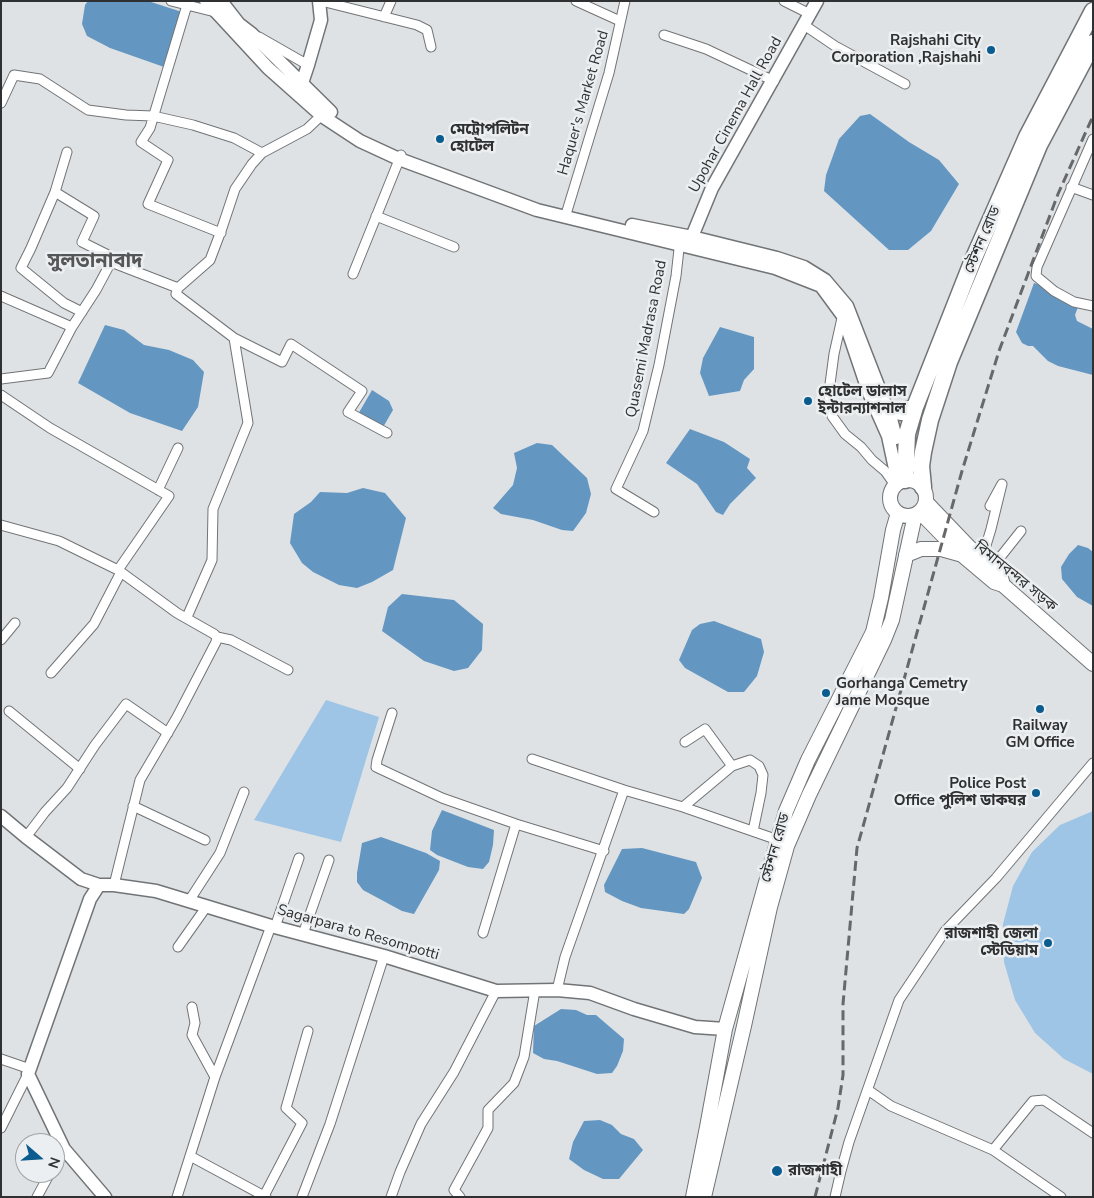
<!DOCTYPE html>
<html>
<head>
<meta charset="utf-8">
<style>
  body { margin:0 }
  #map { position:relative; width:1094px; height:1198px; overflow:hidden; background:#dfe2e4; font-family:"Nunito Sans",sans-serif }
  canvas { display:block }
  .frame { position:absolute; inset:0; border:2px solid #2f3031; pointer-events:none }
  .north { position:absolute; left:15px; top:1133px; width:50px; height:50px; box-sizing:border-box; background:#eceff1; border:1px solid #a0a3a4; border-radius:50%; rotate:109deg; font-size:14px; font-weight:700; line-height:20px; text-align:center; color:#2f3031 }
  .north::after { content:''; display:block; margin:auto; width:18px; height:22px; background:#0a5b8e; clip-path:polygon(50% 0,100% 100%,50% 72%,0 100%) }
</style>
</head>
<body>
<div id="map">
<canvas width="1094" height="1198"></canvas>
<div class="frame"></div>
<div class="north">N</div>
</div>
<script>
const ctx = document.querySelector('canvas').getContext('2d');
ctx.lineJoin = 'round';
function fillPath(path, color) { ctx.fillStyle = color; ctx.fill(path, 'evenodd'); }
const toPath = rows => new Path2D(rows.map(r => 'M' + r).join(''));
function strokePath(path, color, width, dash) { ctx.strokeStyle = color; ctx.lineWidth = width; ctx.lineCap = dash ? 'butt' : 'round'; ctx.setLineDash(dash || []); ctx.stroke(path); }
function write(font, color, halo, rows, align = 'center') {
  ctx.font = font + ' "Nunito Sans","Noto Sans Bengali",sans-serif'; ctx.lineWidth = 5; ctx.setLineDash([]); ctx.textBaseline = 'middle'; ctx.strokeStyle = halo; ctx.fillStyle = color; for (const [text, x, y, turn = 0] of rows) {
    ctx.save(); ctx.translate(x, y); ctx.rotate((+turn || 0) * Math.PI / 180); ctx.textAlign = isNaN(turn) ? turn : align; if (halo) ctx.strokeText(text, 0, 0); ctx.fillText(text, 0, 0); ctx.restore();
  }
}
fillPath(toPath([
  [326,700,379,717,341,842,254,820],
  [1093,811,1093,1074,1064,1059,1035,1033,1015,1000,1004,962,1003,924,1013,886,1032,852,1060,825]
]), '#9ec5e5');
fillPath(toPath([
  [88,1,148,1,182,12,164,67,110,48,87,36,82,24,85,5],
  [870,114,909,142,939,160,959,184,931,231,908,250,889,250,824,191,826,175,839,139,860,116],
  [1034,283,1043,286,1078,307,1075,315,1077,321,1093,329,1093,375,1058,366,1048,361,1033,346,1028,346,1022,343,1016,332],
  [105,325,124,330,144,345,169,350,193,360,204,372,198,407,182,431,130,413,78,383],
  [720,327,754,337,754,369,744,380,740,391,709,396,700,373,703,358],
  [372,390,389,401,393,410,382,429,357,416],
  [690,429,724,442,750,459,747,468,756,478,730,504,723,515,716,512,697,484,666,463],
  [537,443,552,445,587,478,591,494,586,513,573,531,562,530,533,520,501,514,493,508,513,485,517,468,514,453],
  [363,488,385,493,406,518,393,570,372,582,357,588,339,585,313,572,302,563,290,543,294,514,311,502,320,492,347,493],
  [1078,545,1088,548,1093,552,1093,606,1077,597,1062,579,1061,567,1069,554],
  [402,594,454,600,483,624,482,650,468,668,454,671,424,661,382,631,388,607],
  [714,621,761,639,764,652,757,676,744,692,728,692,685,668,679,660,692,630,700,624],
  [442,810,494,830,493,845,489,862,483,869,468,867,437,855,430,850,432,831],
  [381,837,426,853,440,861,439,870,414,914,402,911,363,890,357,882,357,873,362,843],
  [642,848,696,862,702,878,689,909,684,914,641,908,622,901,605,892,604,885,622,849],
  [561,1009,576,1010,587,1015,596,1015,624,1039,623,1051,617,1066,612,1073,597,1074,557,1061,544,1059,533,1053,534,1026],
  [600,1120,612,1125,621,1134,634,1139,643,1150,619,1179,603,1179,584,1170,569,1159,573,1142,584,1121]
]), '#6397c2');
const street = toPath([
  [171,1,215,12],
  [321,1,417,25,427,30,431,47],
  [576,1,620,21],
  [784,1,810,14],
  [187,5,150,128,141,142,168,160,148,204,221,233],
  [384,17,391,1],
  [804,25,835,46,905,84],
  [664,35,706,49,774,81],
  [259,37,308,65],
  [1,103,14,75,40,79,88,110,126,115,153,116,193,125,234,138,262,153],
  [1093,139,1037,267,1036,276,1054,291,1074,302,1093,306],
  [67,152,55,192,31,248,21,268,64,303,82,312],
  [1071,187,1093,195],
  [55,192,94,216,82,242,106,254,111,262],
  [567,211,609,73,625,1],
  [376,216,454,247],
  [353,274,401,155],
  [178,288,176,294,234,338,248,423,213,509,212,560,187,617],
  [1,296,72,327],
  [842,318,834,354,830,384,829,401,832,416,845,434,861,447,872,460,885,471,895,485],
  [234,338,282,362,291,344,362,391,348,412,387,433],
  [1,379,48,373,72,327,96,290,111,262,178,288,210,260,221,231,235,189,252,164,262,153,307,129,325,112],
  [1,395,50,428,169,496,118,570],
  [158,490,178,448],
  [654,512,616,489,643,431,659,365,676,276,680,240],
  [1,525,59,541,118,570,177,613,214,634,217,637,216,642,177,717,140,780,114,885],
  [981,562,991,529,1002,484,990,506],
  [990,570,1021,531],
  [217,637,231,640,288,670],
  [1,640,15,623],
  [51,673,94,624,121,572],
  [9,711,80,769],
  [392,713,377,760,376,767,442,798,516,824,604,851],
  [532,759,624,790],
  [732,766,750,760,759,766,763,775,761,793,753,831],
  [133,806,205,840],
  [683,807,732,766,705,729,685,742],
  [26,837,45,812,67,788,95,745,126,704,168,733],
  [189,901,220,853,244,792],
  [275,927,299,858],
  [483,933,516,824],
  [303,934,329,860],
  [178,947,207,906],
  [557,990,565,957,624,790,683,807,778,840],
  [192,1007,195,1023,192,1035,215,1077],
  [1,1059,30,1069],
  [868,1090,891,1106,993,1150,1033,1101,1044,1100,1093,1133],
  [1,1128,28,1074],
  [993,1150,1061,1197],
  [190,1156,215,1077,271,926],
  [55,1165,64,1149],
  [264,1196,302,1123,286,1108,308,1031],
  [37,1197,50,1173],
  [177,1197,190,1156,266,1197],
  [302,1197,330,1124,384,956],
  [391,1197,400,1172,421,1124,454,1072,496,991],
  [460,1197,454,1190,488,1128,488,1110,514,1083,524,1057,535,990],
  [835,1197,841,1171,849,1142,899,1000,945,931,996,878,1093,763]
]);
const secondary = toPath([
  [206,1,268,68,322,116,360,141,399,159,537,210,775,268,821,286,843,316,869,393,888,436,898,483],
  [221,1,239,24,252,34,331,112],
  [298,88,302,83,308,65,321,20,319,1],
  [632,225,692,237,777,258,804,267,825,280,847,306,891,419,896,438],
  [689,244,712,188,817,1],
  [1,816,26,837,81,879,99,885,114,885,156,891,271,926,384,956,496,991,557,990,590,993,634,1009,695,1027,725,1029],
  [99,885,90,899,28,1074,64,1149,105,1197]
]);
const primary = toPath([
  '890 498a18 18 0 1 1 36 0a18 18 0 1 1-36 0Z',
  [926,502,969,547,1000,574,1003,585],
  [920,512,962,555,994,582,1003,585,1093,664],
  [906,555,921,549,941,549,959,554],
  [693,1197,707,1127,725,1029,786,811,808,760,873,632,881,598,893,530,898,513],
  [704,1197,744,1026,770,907,787,846,809,795,884,640,892,620,915,515]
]);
const highway = toPath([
  [887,410,902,412,915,407],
  [905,480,907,434,915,407,973,260,1027,137,1093,11],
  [923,487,921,466,923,452,930,420,949,362,1039,145,1093,43]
]);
strokePath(street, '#717476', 11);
strokePath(secondary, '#717476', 15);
strokePath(primary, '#717476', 16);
strokePath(highway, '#717476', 19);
strokePath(street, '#fff', 9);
strokePath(secondary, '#fff', 12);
strokePath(primary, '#fff', 14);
strokePath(highway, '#fff', 16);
strokePath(toPath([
  [815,1197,838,1108,843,1075,843,1004,857,848,962,471,999,351,1058,194,1093,116]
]), '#67686a', 3, [10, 5]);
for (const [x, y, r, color] of [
  [991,50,5,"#0a5b8e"],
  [440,139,5,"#0a5b8e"],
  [808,401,5,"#0a5b8e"],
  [826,693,5,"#0a5b8e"],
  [1040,709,5,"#0a5b8e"],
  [1036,793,5,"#0a5b8e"],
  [1048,943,5,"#0a5b8e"],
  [777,1171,6,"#0a5b8e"]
]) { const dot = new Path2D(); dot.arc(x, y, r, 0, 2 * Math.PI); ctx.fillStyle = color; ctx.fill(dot); strokePath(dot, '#eceff1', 2); }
write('bold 15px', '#2f3031', '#eceff1', [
  ["Rajshahi City",981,41,"right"],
  ["Corporation ,Rajshahi",981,58,"right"],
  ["মেট্রোপলিটন",450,130],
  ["হোটেল",450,147],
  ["হোটেল ডালাস",818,392],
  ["ইন্টারন্যাশনাল",818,409],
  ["Gorhanga Cemetry",836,684],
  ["Jame Mosque",836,701],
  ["Railway",1040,726,"center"],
  ["GM Office",1040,743,"center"],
  ["Police Post",1026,784,"right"],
  ["Office পুলিশ ডাকঘর",1026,801,"right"],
  ["রাজশাহী জেলা",1038,934,"right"],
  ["স্টেডিয়াম",1038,951,"right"],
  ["রাজশাহী",788,1171]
], 'left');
write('15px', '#2f3031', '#eceff1', [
  ["Haquer's Market Road",584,103,-74],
  ["Upohar Cinema Hall Road",736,115,-61],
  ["স্টেশন রোড",983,240,-67],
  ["Quasemi Madrasa Road",647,339,-79],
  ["বিমানবন্দর সড়ক",1015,577,39],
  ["স্টেশন রোড",776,848,-74],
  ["Sagarpara to Resompotti",358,933,16]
]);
write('bold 20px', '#545658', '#eceff1', [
  ["সুলতানাবাদ",95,262]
]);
</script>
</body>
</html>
